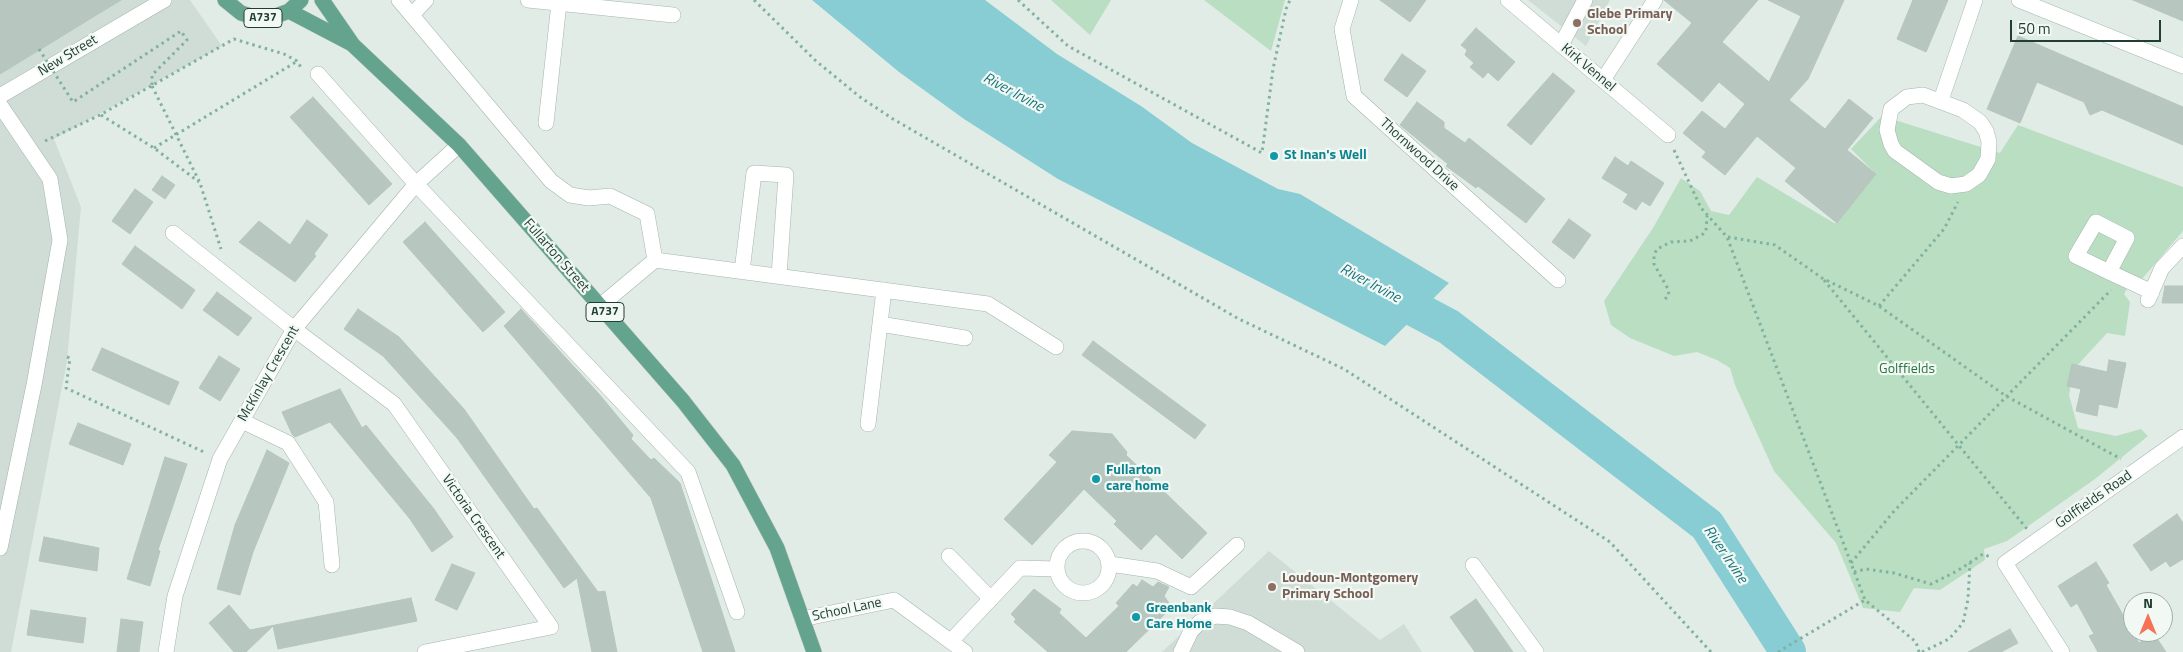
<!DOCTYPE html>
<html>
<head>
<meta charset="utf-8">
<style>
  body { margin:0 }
  #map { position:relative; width:2183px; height:652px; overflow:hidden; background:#e2ece7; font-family:"Titillium Web",sans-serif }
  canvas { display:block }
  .north { position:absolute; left:2123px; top:592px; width:50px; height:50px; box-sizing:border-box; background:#f2f9f5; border:1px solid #9eaea8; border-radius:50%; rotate:0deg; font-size:14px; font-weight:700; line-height:20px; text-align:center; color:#213e34 }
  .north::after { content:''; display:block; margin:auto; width:18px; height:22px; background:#f77255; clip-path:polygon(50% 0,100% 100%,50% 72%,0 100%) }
  .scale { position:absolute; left:2010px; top:20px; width:151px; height:22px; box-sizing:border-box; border:2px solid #213e34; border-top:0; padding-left:6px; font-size:15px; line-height:18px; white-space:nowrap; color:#213e34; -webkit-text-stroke:4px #f2f9f5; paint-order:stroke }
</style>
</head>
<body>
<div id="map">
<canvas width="2183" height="652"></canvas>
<div class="north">N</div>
<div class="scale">50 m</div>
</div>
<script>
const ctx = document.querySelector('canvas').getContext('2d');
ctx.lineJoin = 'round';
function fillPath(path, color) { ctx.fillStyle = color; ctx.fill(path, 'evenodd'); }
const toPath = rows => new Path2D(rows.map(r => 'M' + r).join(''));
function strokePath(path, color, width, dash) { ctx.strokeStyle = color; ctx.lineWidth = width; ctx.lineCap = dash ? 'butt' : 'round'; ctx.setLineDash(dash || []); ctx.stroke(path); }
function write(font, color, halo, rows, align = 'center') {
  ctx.font = font + ' "Titillium Web",sans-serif'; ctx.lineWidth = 4.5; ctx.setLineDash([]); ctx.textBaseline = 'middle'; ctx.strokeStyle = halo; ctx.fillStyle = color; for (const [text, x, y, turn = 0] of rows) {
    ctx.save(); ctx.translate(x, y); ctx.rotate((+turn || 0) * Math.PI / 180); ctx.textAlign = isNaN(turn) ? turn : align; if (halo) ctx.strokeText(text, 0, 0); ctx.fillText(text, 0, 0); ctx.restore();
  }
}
fillPath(toPath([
  [0,0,190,0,222,46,54,139,81,207,67,361,11,652,0,652],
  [1528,0,1610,0,1586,46],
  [1269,551,1380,640,1404,624,1422,652,1162,652]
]), '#d0dcd6');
fillPath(toPath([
  [1051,0,1111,0,1090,35],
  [1204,0,1285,0,1271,51],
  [1882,116,2000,153,2018,125,2183,187,2183,231,2142,279,2132,279,2124,294,2130,302,2125,336,2107,333,2074,369,2069,395,2078,428,2116,436,2141,429,2148,436,2095,479,2007,541,1984,549,1985,560,1940,590,1914,588,1900,612,1863,608,1836,543,1774,471,1735,385,1730,368,1717,360,1697,352,1674,356,1630,338,1611,325,1604,301,1653,228,1681,178,1700,191,1711,211,1729,215,1757,177,1834,223,1837,223,1876,174,1851,149]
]), '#badec1');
fillPath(toPath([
  [812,0,985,0,1057,54,1141,106,1192,143,1278,189,1300,194,1449,283,1385,346,1058,179,964,119,899,72]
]), '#88cdd4');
strokePath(toPath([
  [1376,288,1449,327,1707,525,1788,652]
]), '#88cdd4', 36);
const building = toPath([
  [0,0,121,0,0,74,0,0],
  [1380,0,1426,0,1410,22,1380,0],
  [1664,0,1758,0,1722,42,1769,82,1801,16,1768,0,1844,0,1808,79,1789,100,1825,129,1849,99,1873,118,1847,150,1876,174,1837,223,1785,181,1796,168,1757,136,1725,175,1702,157,1706,152,1683,133,1702,111,1725,129,1745,104,1719,82,1702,102,1657,64,1692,23,1664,0],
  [1913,0,1948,0,1926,52,1897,39,1913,0],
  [2133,0,2183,0,2183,21,2133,0],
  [1476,28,1515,62,1498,81,1488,72,1483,78,1470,67,1474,63,1465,55,1467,50,1461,45,1476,28],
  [2018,36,2183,107,2183,145,2102,110,2090,115,2084,102,2037,82,2020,123,1987,109,2018,36],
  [1402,54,1426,71,1407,97,1384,80,1402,54],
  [1553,73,1575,91,1531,145,1507,125,1553,73],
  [313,97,392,184,369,205,290,117,313,97],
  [1417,102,1444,122,1444,128,1465,143,1469,138,1545,199,1526,223,1478,186,1476,188,1446,166,1448,164,1400,125,1417,102],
  [1615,157,1628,166,1631,161,1664,183,1650,206,1642,201,1636,210,1623,202,1628,194,1602,178,1615,157],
  [162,176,175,185,165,199,152,190,162,176],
  [135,189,153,202,130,234,112,221,135,189],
  [1569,219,1591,235,1574,259,1552,242,1569,219],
  [307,220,328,235,314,254,316,256,295,282,239,242,259,221,290,245,307,220],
  [425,222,505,312,483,332,403,242,425,222],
  [135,246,195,290,182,309,122,264,135,246],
  [2165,286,2183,286,2183,303,2162,303,2165,286],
  [217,292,252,318,238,336,203,310,217,292],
  [358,309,399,337,464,409,534,509,537,508,598,592,605,591,617,652,592,652,577,578,564,588,457,438,383,356,344,329,358,309],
  [521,309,599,394,633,435,631,439,651,460,654,458,680,483,735,652,703,652,651,498,504,326,521,309],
  [1093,341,1206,425,1195,439,1082,355,1093,341],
  [102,348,179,382,169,405,92,370,102,348],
  [219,356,240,369,220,401,199,388,219,356],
  [2109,360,2126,363,2117,408,2099,404,2097,416,2076,411,2081,389,2067,386,2072,364,2107,372,2109,360],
  [340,389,362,428,366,425,434,509,453,537,432,552,410,519,330,422,295,437,292,434,282,412,340,389],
  [78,423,131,444,123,465,69,444,78,423],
  [1072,431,1112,434,1127,452,1126,455,1207,533,1182,559,1156,534,1141,550,1114,524,1117,521,1084,489,1032,545,1004,519,1057,462,1049,455,1072,431],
  [267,450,289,463,253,552,240,595,217,589,235,525,267,450],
  [165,457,187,464,158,550,160,551,150,586,127,579,165,457],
  [2177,514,2183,523,2183,559,2170,567,2166,561,2151,571,2133,545,2177,514],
  [44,537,99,548,97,571,39,561,44,537],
  [2096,562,2109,583,2106,585,2139,643,2154,634,2166,652,2098,652,2089,636,2094,634,2077,603,2071,607,2058,586,2096,562],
  [452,564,475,573,457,610,435,600,452,564],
  [1142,580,1153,587,1158,582,1169,587,1164,596,1172,607,1126,652,1048,652,1014,622,1016,619,1011,614,1034,589,1061,609,1059,613,1086,638,1119,606,1116,603,1133,584,1137,587,1142,580],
  [411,598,417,621,278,649,273,626,246,652,234,652,209,623,229,605,250,630,411,598],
  [1476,599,1513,652,1475,652,1450,617,1476,599],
  [31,610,86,618,83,643,27,635,31,610],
  [121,619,143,622,139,652,117,652,121,619],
  [2010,629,2018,643,2001,652,1968,652,2010,629]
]);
fillPath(building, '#b7c7c0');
strokePath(building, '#b4c6bd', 1);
const minor = toPath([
  [399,0,551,181,570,195,589,198,610,196,647,214,655,260,600,306],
  [528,0,673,15],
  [1351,0,1342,29,1354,96,1558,280],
  [1508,0,1668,135],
  [2019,0,2183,66],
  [412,15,426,0],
  [1561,45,1585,0],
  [318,74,416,184,688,472,737,612],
  [1603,80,1655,0],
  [1923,95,1963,110,1980,122,1986,131,1989,142,1988,159,1979,175,1966,184,1951,186,1938,182,1895,151,1891,144,1887,130,1891,109,1907,97,1923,95],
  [0,96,164,0],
  [1941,100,1975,0],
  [0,105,50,179,60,240,34,385,0,548],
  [546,123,559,3],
  [173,233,294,329,394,404,551,627,425,652],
  [655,260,988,304,1056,347],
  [742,271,754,173,786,175,779,276],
  [2109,272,2127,238,2096,222,2076,256,2109,272,2152,292],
  [2148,300,2162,268,2183,246],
  [880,324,965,338],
  [242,421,288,443,326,502,332,565],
  [868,424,884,290],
  '1057 567a26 26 0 1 1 52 0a26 26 0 1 1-52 0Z',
  [949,556,991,599],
  [1110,564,1157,571,1191,587,1237,545],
  [1473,565,1536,652],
  [802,619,894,600,965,652],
  [951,641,1020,568,1057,569],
  [166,652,175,596,220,459,294,329,416,184,459,145],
  [1181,652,1191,631,1200,622,1215,616,1230,617,1248,623,1297,652],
  [2062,652,2005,563,2183,437]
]);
const major = toPath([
  [225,0,241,13,257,18,273,17,289,11,301,0],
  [322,0,353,45,459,145,683,401,733,465,777,548,814,652],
  [289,11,352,44]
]);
strokePath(minor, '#a4b4ae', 16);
strokePath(major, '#c1c9c6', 16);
strokePath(toPath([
  [754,0,816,61,860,97,893,119,1239,319,1344,369,1610,542,1711,652],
  [1018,0,1068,46,1262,153,1273,69,1286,9,1290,0],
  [152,86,200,183,221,249],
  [101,115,154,148,199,182],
  [45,141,100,115,234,39,284,54,297,61,302,69],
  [154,148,296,62],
  [1674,150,1701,208,1727,237,1865,600],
  [1728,237,1775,245,1822,278,1879,306,2006,396,2121,459],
  [1824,280,2027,529],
  [1665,299,1669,295,1668,289,1654,264,1654,255,1657,249,1671,242,1690,241,1703,234,1706,231,1707,216],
  [1879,306,1944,229,1958,202],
  [67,357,70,358,66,388,204,452],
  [1851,563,1895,510,2111,290],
  [1854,572,1866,569,1894,573,1931,584,1957,571,1983,554,1990,557],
  [1778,652,1865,600,1916,642,1919,652],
  [1922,652,1949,639,1963,623,1968,599,1970,563]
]), '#81b19f', 3, [2.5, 4]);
strokePath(minor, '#fff', 15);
strokePath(major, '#64a48f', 15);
strokePath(toPath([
  [39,49,73,102,181,31,187,40,152,75,152,86]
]), '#81b19f', 3, [2.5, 4]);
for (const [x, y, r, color] of [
  [1577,23,5,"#8d6e63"],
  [1274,156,5,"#0f9aa8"],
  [1096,479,5,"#0f9aa8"],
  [1272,587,5,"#8d6e63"],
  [1136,617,5,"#0f9aa8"]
]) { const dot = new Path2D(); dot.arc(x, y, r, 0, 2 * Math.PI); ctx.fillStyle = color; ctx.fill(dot); strokePath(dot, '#f2f9f5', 2); }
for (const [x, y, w] of [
  [263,18,38],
  [605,312,38]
]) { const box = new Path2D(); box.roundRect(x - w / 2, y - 9.5, w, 19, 4); ctx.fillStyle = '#f2f9f5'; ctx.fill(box); strokePath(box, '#213e34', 1); }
write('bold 12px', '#213e34', null, [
  ["A737",263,18],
  ["A737",605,312]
]);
write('bold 14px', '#785e54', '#f2f9f5', [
  ["Glebe Primary",1587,15],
  ["School",1587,31],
  ["Loudoun-Montgomery",1282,579],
  ["Primary School",1282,595]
], 'left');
write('14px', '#213e34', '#f2f9f5', [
  ["New Street",68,56,-31],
  ["Kirk Vennel",1588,68,40],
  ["Thornwood Drive",1419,155,42],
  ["Fullarton Street",556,256,49],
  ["McKinlay Crescent",269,374,-60],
  ["Golffields Road",2094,500,-35],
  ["Victoria Crescent",473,517,55],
  ["School Lane",847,610,-12]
]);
write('bold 14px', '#0d838f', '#f2f9f5', [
  ["St Inan's Well",1284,156],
  ["Fullarton",1106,471],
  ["care home",1106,487],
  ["Greenbank",1146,609],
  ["Care Home",1146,625]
], 'left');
write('14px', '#2a7642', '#f2f9f5', [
  ["Golffields",1907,370]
]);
write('italic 15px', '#19727c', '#f2f9f5', [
  ["River Irvine",1013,93,28],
  ["River Irvine",1370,284,28],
  ["River Irvine",1725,555,56]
]);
</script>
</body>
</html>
